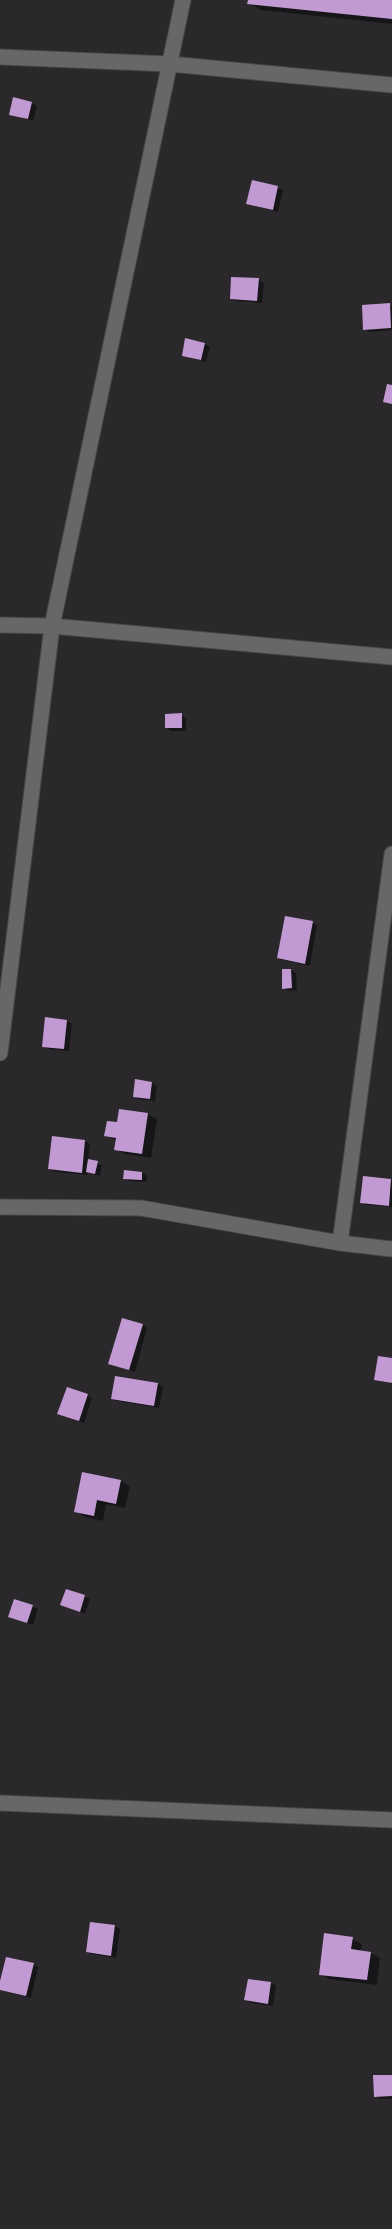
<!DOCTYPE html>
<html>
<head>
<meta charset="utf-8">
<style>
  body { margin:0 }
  canvas { display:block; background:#2a282b }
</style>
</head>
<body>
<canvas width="392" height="2229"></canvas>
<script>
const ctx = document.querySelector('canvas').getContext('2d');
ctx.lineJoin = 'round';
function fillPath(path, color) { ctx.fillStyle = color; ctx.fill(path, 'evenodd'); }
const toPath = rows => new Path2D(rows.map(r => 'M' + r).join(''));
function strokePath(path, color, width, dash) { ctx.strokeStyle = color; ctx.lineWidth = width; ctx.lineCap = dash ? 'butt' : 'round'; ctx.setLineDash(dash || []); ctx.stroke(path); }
fillPath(toPath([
  [249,0,392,0,392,24,261,10,249,3],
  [32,103,37,106,33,121,10,114],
  [253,181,283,190,278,212,247,204],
  [259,280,264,283,262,303,236,301,231,299],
  [389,305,392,306,392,330,369,332,364,329],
  [205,344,210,347,206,362,183,355],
  [181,715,186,718,186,731,171,731,166,728],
  [312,923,317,925,310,966,283,960,278,958],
  [291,970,296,973,297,990,288,991,283,988],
  [46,1019,67,1021,72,1024,69,1051,48,1049,43,1046],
  [152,1083,157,1086,155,1101,139,1099,134,1096],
  [147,1114,157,1119,151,1158,125,1154,116,1149,117,1141,106,1135,118,1124],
  [85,1141,90,1144,88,1161,102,1165,100,1176,88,1172,87,1175,55,1172,50,1169],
  [142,1173,147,1176,146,1182,129,1181,124,1178],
  [364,1177,392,1180,392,1207,366,1205,361,1202],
  [142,1325,147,1328,135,1372,110,1363],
  [392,1359,392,1384,376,1379],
  [116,1377,158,1384,163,1387,159,1408,117,1401,112,1399],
  [87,1395,92,1398,84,1423,59,1414],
  [120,1481,130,1486,125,1508,106,1504,103,1521,85,1517,75,1511],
  [67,1590,90,1599,85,1614,61,1605],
  [15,1601,38,1609,33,1625,9,1616],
  [115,1926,120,1929,116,1958,92,1954,87,1952],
  [352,1939,362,1944,361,1952,371,1953,380,1958,377,1985,329,1979,320,1974],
  [33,1964,38,1967,31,1998,0,1990,0,1987],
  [249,1980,271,1983,276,1986,273,2006,251,2003,246,2000],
  [392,2076,392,2099,380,2099,375,2096]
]), '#0007');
fillPath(toPath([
  [248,0,392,0,392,19,247,4],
  [13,97,32,102,28,119,9,115],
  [252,180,278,186,273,210,246,204],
  [231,277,259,278,257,301,230,299],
  [390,303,391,328,363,330,362,305],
  [185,338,205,343,201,360,182,356],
  [387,384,392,385,392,404,383,402],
  [182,713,182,728,165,728,165,714],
  [285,916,313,921,305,964,277,958],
  [282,969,291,969,292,988,282,989],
  [45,1017,67,1020,64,1049,42,1047],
  [135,1079,152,1082,150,1099,133,1097],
  [119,1109,148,1113,142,1154,114,1150,116,1138,104,1136,107,1121,117,1122],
  [52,1136,85,1140,82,1173,48,1169],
  [88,1159,98,1161,95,1174,86,1172],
  [124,1170,142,1172,142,1180,123,1179],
  [363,1176,391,1179,389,1206,360,1203],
  [122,1318,143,1324,129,1370,108,1364],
  [378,1356,392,1358,392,1383,374,1380],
  [115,1376,158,1383,154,1406,111,1399],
  [67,1387,88,1394,79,1421,57,1414],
  [82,1472,121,1480,116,1504,97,1500,94,1516,74,1512],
  [66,1589,85,1595,80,1612,60,1605],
  [14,1599,33,1605,27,1623,8,1617],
  [90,1922,115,1925,111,1956,86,1952],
  [324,1933,353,1937,351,1949,371,1952,367,1980,319,1975],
  [6,1957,34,1963,26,1996,0,1990,0,1981],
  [248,1979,271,1982,268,2004,244,2000],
  [373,2075,392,2075,392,2096,374,2097]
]), '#c29ad3');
const minor = toPath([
  [0,57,170,64,392,85],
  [0,625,52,626,392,657],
  [0,1053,52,626,183,0],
  [0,1207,141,1208,340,1243,392,1249],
  [340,1243,392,854],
  [0,1803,392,1820]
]);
strokePath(minor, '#474648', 17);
strokePath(minor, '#686668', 15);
</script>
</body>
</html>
